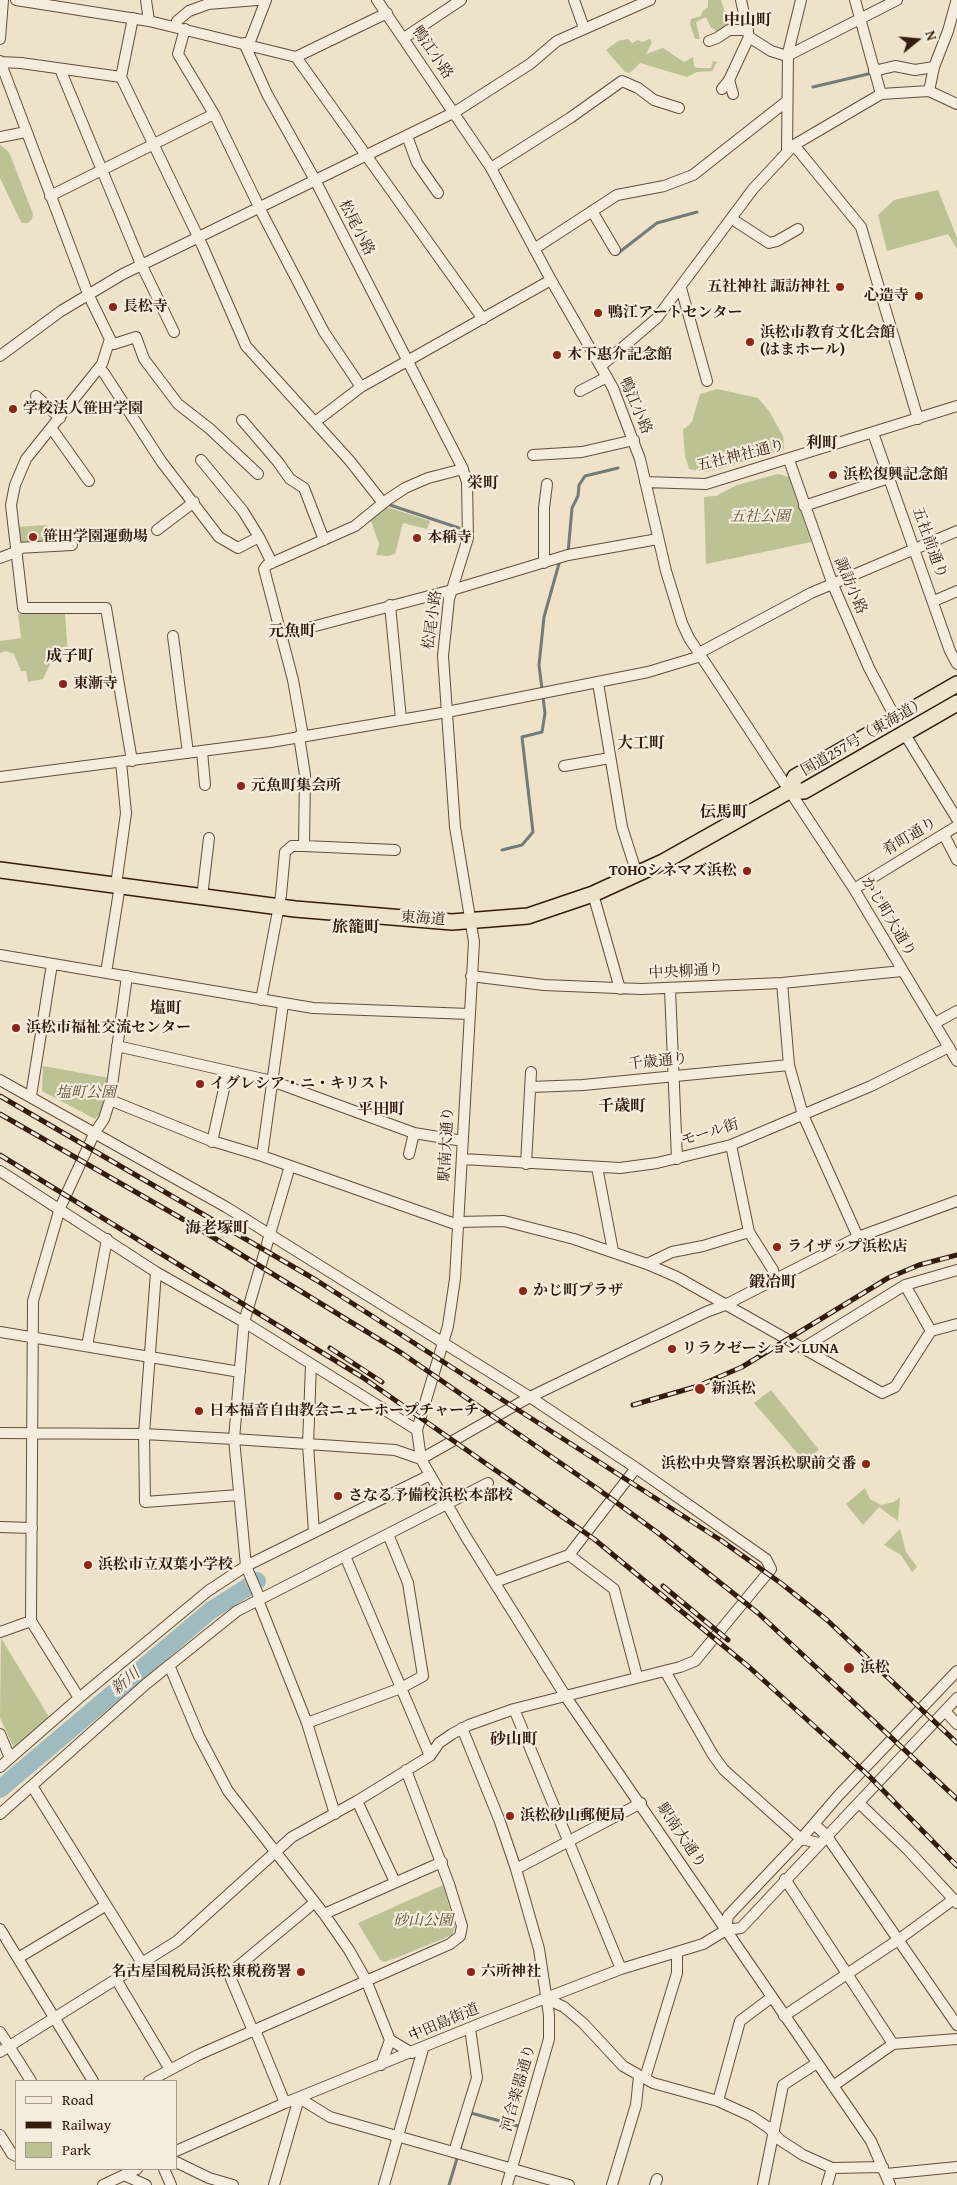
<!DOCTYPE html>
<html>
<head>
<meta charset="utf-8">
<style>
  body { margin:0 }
  #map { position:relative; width:957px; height:2185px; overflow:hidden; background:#eee2c9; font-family:"Gentium Book Plus",serif }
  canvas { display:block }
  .legend { position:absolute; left:15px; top:2080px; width:162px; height:90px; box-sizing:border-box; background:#f4ecdc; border:1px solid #a79989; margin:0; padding:6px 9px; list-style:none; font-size:15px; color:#341c0d }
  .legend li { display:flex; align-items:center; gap:10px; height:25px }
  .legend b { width:25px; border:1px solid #a79989 }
  .north { position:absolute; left:892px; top:15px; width:50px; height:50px; -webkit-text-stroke:4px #f4ecdc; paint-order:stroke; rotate:73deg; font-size:14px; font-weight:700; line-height:20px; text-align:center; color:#341c0d }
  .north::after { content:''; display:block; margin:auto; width:18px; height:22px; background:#341c0d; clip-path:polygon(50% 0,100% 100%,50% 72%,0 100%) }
</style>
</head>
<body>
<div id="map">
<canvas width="957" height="2185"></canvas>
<ul class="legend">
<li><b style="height:6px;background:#f4ecdc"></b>Road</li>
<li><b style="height:6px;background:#341c0d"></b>Railway</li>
<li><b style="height:14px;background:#bcc294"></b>Park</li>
</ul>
<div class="north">N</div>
</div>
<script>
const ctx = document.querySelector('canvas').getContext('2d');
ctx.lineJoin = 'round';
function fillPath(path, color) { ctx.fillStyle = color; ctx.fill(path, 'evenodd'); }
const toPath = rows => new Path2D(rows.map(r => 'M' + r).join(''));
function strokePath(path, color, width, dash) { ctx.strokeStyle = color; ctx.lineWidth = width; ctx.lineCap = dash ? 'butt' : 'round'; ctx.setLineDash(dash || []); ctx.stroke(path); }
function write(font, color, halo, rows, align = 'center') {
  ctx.font = font + ' "Gentium Book Plus","Noto Serif JP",serif'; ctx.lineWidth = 4.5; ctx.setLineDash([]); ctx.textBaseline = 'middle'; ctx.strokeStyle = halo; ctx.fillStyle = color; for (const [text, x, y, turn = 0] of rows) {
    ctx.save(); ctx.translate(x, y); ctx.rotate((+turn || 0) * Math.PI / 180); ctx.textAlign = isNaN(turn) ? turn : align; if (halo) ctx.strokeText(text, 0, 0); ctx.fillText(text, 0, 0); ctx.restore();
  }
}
fillPath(toPath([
  [708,0,721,0,729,26,717,34,714,29,711,28,706,17,696,22,700,39,695,39,690,24,691,19,701,16,702,12,708,7],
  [628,39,632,43,638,40,642,42,650,39,652,42,646,54,663,48,684,62,693,57,694,66,697,68,711,68,713,61,717,62,712,71,697,72,687,77,640,63,630,73,625,72,606,50,618,41],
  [0,145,9,152,33,214,32,219,28,223,22,223,19,218,0,178],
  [938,190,957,238,957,249,948,234,887,251,878,215,894,200],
  [717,389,758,398,769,411,783,436,784,449,719,469,704,472,689,469,685,456,683,430,692,422,700,394],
  [778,474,789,477,811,542,706,564,704,497,716,496,737,485],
  [384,506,430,521,427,529,403,523,395,554,388,556,376,555,379,544,370,518],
  [47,525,48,543,19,543,16,527],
  [18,614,65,614,68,654,53,658,43,679,28,682,26,671,21,671,14,654,6,651,0,653,0,641,21,638],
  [43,1066,109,1078,106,1099,100,1114,95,1119,42,1091],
  [771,1390,819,1450,804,1461,754,1403],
  [865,1488,870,1499,881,1505,894,1502,900,1497,898,1521,879,1507,863,1525,846,1504],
  [900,1529,906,1552,917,1567,912,1572,901,1555,884,1545],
  [1,1638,49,1717,14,1748,0,1718],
  [443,1885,455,1927,452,1935,396,1958,384,1962,380,1960,358,1923]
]), '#bcc294');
strokePath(toPath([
  [813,87,868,74],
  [617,254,657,223,697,212],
  [387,504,459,528],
  [568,553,572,508,578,496,579,485,585,476,618,468],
  [502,850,522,845,533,832,522,737,542,732,545,713,539,665,544,617,560,560],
  [470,2116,471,2113,518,2126],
  [449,2185,465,2132]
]), '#747b78', 3);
strokePath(toPath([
  [0,1789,210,1611,257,1581]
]), '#9ebbc0', 18);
const minor = toPath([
  [16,0,149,21,296,57,483,319],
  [146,0,149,21],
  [377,0,491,168,551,280,613,388,640,459,666,571,682,623,689,638,854,889,957,1061],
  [574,0,584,28],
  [741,0,749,37,771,51,787,56,897,0],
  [855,0,881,94],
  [133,18,121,77,202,245,246,346,350,461,383,503],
  [175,27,177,21,189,11,208,4,257,0],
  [185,29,178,54,214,114],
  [404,38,461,0],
  [0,39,3,0],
  [709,41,717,38,729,30,748,30],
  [244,43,267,94,315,180,462,467,467,482,468,538,449,599,443,656,455,827,474,942,455,1279,448,1326,417,1430,421,1459,466,1537,566,1697,871,2141,890,2185],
  [249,44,266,0],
  [296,57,387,13],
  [0,61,88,294,110,339,102,364,26,459,15,485,11,505,23,608,106,608,132,761],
  [0,62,21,63,121,77],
  [60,69,141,264,174,332],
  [874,71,895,66,915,70,934,67],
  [729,80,733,94],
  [722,89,729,80,749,37],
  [929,91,934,67,948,31,956,2],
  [407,136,417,163,438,193],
  [0,137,26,132],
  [794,145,861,227,918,419],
  [787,152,788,53,801,0],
  [491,168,570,118,622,81,638,88,654,100,679,108],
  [50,196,214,114,263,215,324,332,361,387],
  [592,211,615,250],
  [732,219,769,243,777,241,798,229],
  [534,249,617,195,664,186,693,175,787,101],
  [681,288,707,381],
  [109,343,114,344,136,337,144,359,178,404,210,429,258,474],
  [0,356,61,311,123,274,455,112,530,64,557,41,650,0],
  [601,366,657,318,753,189,794,145,881,94,929,91,957,104],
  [99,368,104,373,161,461,219,537,238,548,259,537],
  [580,391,607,377],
  [36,396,60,418],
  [242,420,278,462,290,479,304,488,324,540],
  [315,422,361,387,551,280],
  [52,429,89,481],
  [873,433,950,651,957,664],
  [533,455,582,452,634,440],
  [201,460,243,511,259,537,272,563],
  [789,460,833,585,869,668,896,719],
  [645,482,706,484,957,406],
  [804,506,889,478],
  [157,530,194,502],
  [17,548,72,545],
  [0,558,18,551],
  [544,563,544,508,547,484],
  [934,601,957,591],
  [390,605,401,719],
  [281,635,452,590,568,555,658,539],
  [173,636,188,753],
  [598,683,622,827,637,874],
  [904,733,957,819],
  [303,736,293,680,264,569,267,565,355,526,387,500,405,488,428,478,463,469],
  [202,751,205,785],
  [564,766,610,758],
  [0,777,271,742,447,712,648,672,701,656,699,653,811,593,957,531],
  [944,835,957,860],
  [304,846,395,850],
  [116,885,126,813,121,762],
  [854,889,957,826],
  [593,894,620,989],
  [202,897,209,838],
  [0,955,313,1008,469,1014],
  [106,973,120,885],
  [471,976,544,985,641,989,782,983,902,971],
  [782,983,789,1065,803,1115,858,1237],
  [670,989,677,1159],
  [261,1000,281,895,285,852,292,846,304,846,305,775,299,736],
  [935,1023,957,1011],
  [117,1046,272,1081,414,1133,463,1141],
  [0,1080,226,1207,530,1397,636,1468,766,1559,771,1569,695,1661,680,1667,514,1709,469,1725,452,1734,439,1743,430,1756,357,1801,292,1837,177,1941,0,2052],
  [531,1087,583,1085,789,1065],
  [31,1096,52,964],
  [110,1100,209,1140,262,1156,458,1225],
  [212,1142,228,1071],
  [731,1145,749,1232,773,1270,775,1278],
  [409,1154,414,1133],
  [262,1156,283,1004],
  [462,1159,620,1168,657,1163,731,1145,871,1086,949,1047],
  [526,1164,531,1072],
  [597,1167,613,1251],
  [0,1171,156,1272,244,1322,417,1430],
  [458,1222,504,1221,574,1239,647,1264,677,1277,882,1393,895,1387,931,1331,957,1324],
  [647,1264,672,1252,703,1246,749,1232],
  [156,1272,144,1434,145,1502,239,1495],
  [905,1285,931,1331],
  [0,1332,240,1372],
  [87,1346,107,1239],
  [803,1348,905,1285,957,1270],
  [311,1364,308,1445,314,1532],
  [0,1433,144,1434,234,1439,395,1450,421,1459,530,1397,706,1312,725,1305,858,1237,957,1201],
  [0,1527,32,1528],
  [569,1555,614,1589,637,1676],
  [345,1556,430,1756],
  [495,1582,569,1555,636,1468],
  [260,1599,246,1566,234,1439,244,1322,290,1166],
  [258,1600,307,1723,335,1814],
  [0,1632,31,1621],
  [169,1665,199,1736,228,1791,324,1914,349,1950,366,1980,390,2040,412,2053],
  [665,1671,713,1755,724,1770,801,1839,819,1843],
  [79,1698,31,1621,33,1301,60,1208,94,1134,104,1119,110,1100,127,976],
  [514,1709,621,1969],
  [945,1711,957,1724],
  [307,1723,401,1688,423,1676,408,1583,388,1534],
  [462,1728,499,1819,516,1869,539,1949,549,2015,549,2039,507,2185],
  [0,1734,10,1758],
  [0,1767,79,1698,208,1591,246,1566,430,1475],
  [32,1786,142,1963],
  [357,1801,395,1882],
  [859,1803,908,1850,957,1903],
  [0,1814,146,1684,237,1611,488,1483],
  [814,1824,826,1835,957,2025],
  [516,1869,641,1803],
  [785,1879,893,2044],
  [324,1914,442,1862],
  [0,1929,93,2081],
  [726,1930,728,1916,801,1839,838,1796,957,1671],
  [18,1958,105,1906],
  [116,1979,169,2068],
  [547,1999,564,2007,583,2023,623,2066,653,2083,718,2101,751,2116,769,2128,780,2140,803,2155,832,2168,883,2167],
  [784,2016,898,1940,954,1899],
  [255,2030,285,2103],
  [253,2031,231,1979,230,1973,314,1903],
  [0,2032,31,2081],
  [381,2065,390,2040],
  [645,2078,677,1973,677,1953],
  [149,2081,198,2055,450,1944,460,1936,462,1926,449,1884,406,1770],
  [833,2086,893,2044,957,2039],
  [718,2101,740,2021,772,1997],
  [0,2135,12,2154,16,2156],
  [176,2151,285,2103,489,2020,621,1969,703,1944,726,1930,741,1928,957,1698],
  [454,2152,477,2078,470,2028],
  [176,2162,209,2178,233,2185],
  [164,2169,171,2185],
  [886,2174,957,2167],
  [124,2175,146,2185],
  [103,2185,137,2169],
  [274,2185,299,2098,330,2117,569,2185],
  [384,2185,423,2049],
  [612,2185,636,2105,639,2076],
  [655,2185,657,2179],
  [763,2185,783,2085,817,2063],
  [827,2185,832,2168]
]);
const highway = toPath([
  [789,791,795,777,957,684],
  [0,870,295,909,452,922,528,916,593,894,663,862,789,791,804,791,957,703]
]);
strokePath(minor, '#624e3c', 12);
strokePath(highway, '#341c0d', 18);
strokePath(minor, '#f4ecdc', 10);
strokePath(highway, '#eee2c9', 15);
const rail = toPath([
  [0,1096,316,1280,722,1541,782,1584,827,1620,957,1743],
  [0,1114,193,1225,403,1354,598,1489,658,1533,758,1613,957,1799],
  [0,1155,362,1377,594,1539,749,1667,868,1775,957,1866],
  [330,1348,382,1382],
  [633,1405,698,1386,742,1367,888,1278,919,1265,957,1255],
  [663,1586,728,1640]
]);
strokePath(rail, '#341c0d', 5);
strokePath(rail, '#f4ecdc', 3, [9]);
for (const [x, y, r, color] of [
  [840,287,5,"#8f2418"],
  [919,296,5,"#8f2418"],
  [113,307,5,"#8f2418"],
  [598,313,5,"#8f2418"],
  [750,342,5,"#8f2418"],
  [557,355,5,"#8f2418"],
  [13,409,5,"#8f2418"],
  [833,475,5,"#8f2418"],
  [33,537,5,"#8f2418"],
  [417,538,5,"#8f2418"],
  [63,684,5,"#8f2418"],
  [241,786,5,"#8f2418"],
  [747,871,5,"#8f2418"],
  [16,1028,5,"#8f2418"],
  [200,1084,5,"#8f2418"],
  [777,1247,5,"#8f2418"],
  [523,1291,5,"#8f2418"],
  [672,1349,5,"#8f2418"],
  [700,1389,6,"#8f2418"],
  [199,1411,5,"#8f2418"],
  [866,1464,5,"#8f2418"],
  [338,1496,5,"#8f2418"],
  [88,1565,5,"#8f2418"],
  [849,1668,6,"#8f2418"],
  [510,1816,5,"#8f2418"],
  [301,1972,5,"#8f2418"],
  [471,1972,5,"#8f2418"]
]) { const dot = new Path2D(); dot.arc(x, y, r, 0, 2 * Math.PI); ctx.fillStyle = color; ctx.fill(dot); strokePath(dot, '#f4ecdc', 2); }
write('15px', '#341c0d', '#f4ecdc', [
  ["鴨江小路",432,53,56],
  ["松尾小路",356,228,63],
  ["鴨江小路",635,406,67],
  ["五社神社通り",741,456,-14],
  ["五社前通り",929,543,70],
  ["諏訪小路",850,586,67],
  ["松尾小路",433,620,-82],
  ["国道257号（東海道）",864,737,-30],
  ["肴町通り",910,837,-31],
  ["かじ町大通り",888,917,59],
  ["東海道",423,919,4],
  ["中央柳通り",686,972,-3],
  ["千歳通り",658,1062,-6],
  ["モール街",710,1133,-17],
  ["駅南大通り",447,1144,-87],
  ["駅南大通り",681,1836,56],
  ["中田島街道",444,2023,-23],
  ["河合楽器通り",519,2088,-74]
]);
write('bold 15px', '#341c0d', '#f4ecdc', [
  ["五社神社 諏訪神社",830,287,"right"],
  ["心造寺",909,296,"right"],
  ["長松寺",123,307],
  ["鴨江アートセンター",608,313],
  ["浜松市教育文化会館",760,333],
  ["(はまホール)",760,350],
  ["木下惠介記念館",567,355],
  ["学校法人笹田学園",23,409],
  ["浜松復興記念館",843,475],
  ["笹田学園運動場",43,537],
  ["本稱寺",427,538],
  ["東漸寺",73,684],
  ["元魚町集会所",251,786],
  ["TOHOシネマズ浜松",737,871,"right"],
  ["浜松市福祉交流センター",26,1028],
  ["イグレシア・ニ・キリスト",210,1084],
  ["ライザップ浜松店",787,1247],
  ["かじ町プラザ",533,1291],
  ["リラクゼーションLUNA",682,1349],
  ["新浜松",711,1389],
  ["日本福音自由教会ニューホープチャーチ",209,1411],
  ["浜松中央警察署浜松駅前交番",856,1464,"right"],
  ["さなる予備校浜松本部校",348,1496],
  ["浜松市立双葉小学校",98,1565],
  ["浜松",860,1668],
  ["浜松砂山郵便局",520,1816],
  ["名古屋国税局浜松東税務署",291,1972,"right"],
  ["六所神社",481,1972]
], 'left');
write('italic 15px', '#5d4e36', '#f4ecdc', [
  ["五社公園",760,517],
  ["塩町公園",86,1093],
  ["砂山公園",423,1921]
]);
write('bold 16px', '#341c0d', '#f4ecdc', [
  ["中山町",748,21],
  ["利町",822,444],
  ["栄町",483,484],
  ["元魚町",292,632],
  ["成子町",70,657],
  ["大工町",641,744],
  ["伝馬町",724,813],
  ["旅籠町",356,928],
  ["塩町",166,1009],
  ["千歳町",622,1107],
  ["平田町",381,1110],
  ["海老塚町",217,1229],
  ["鍛冶町",773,1283],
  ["砂山町",514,1740]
]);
write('italic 16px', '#544c43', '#f4ecdc', [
  ["新川",126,1682,-40]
]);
</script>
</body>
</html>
